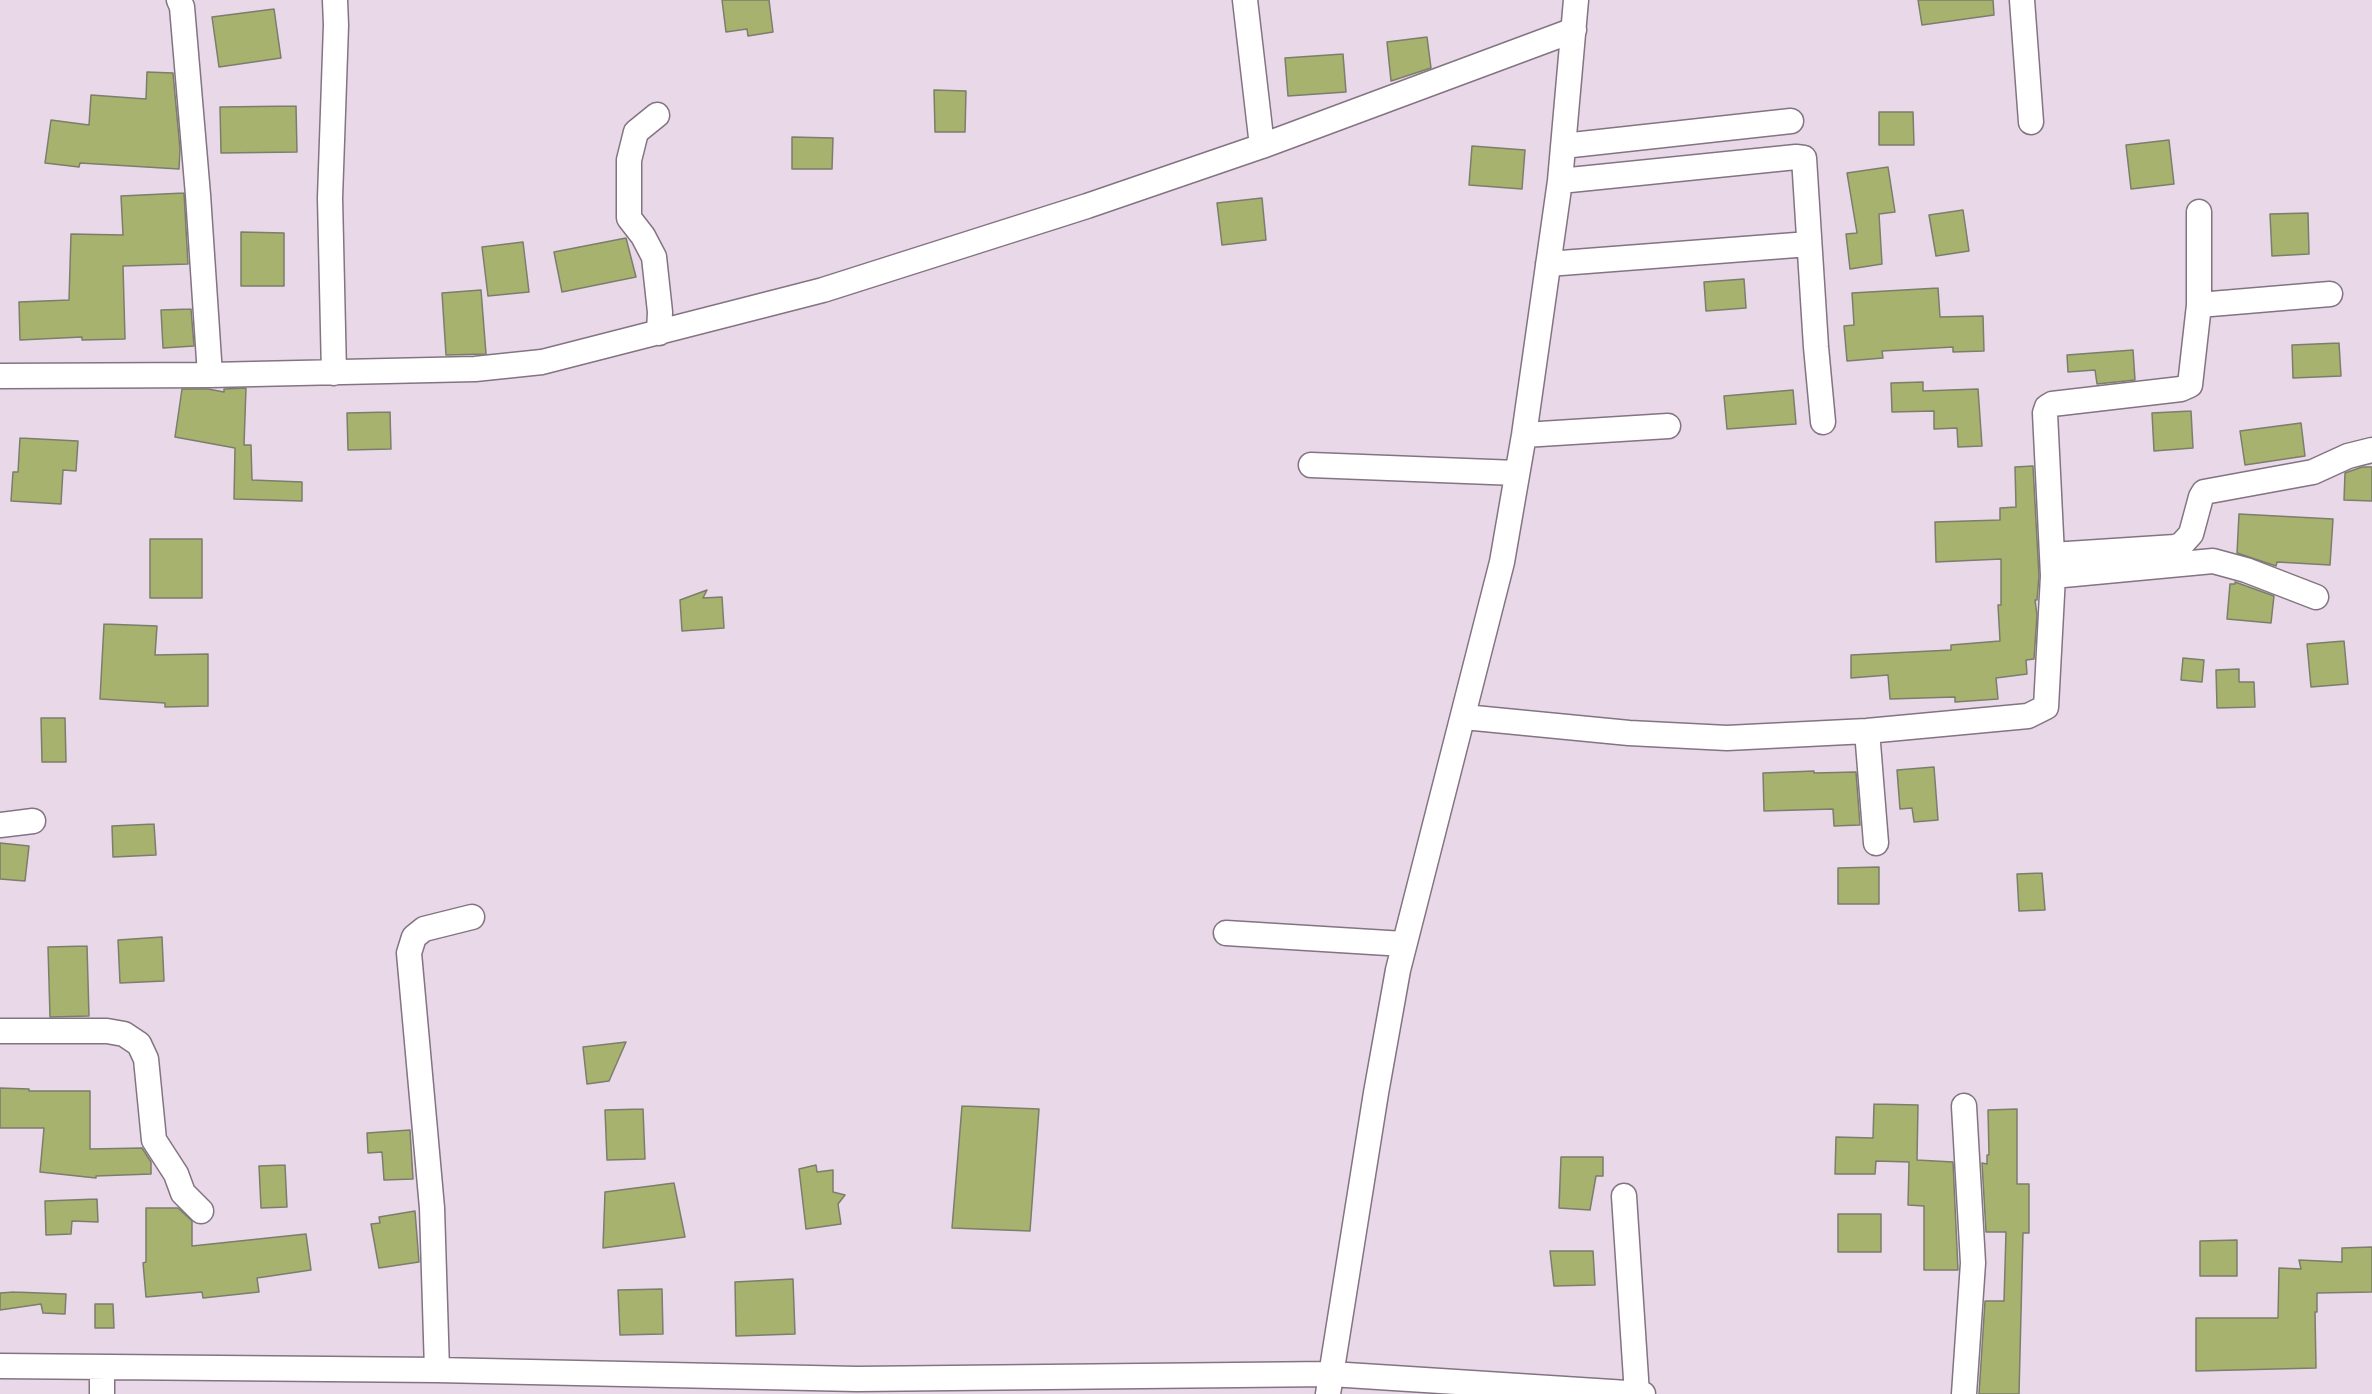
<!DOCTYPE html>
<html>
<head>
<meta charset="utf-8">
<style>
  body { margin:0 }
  canvas { display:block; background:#e9d8e8 }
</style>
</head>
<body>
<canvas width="2372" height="1394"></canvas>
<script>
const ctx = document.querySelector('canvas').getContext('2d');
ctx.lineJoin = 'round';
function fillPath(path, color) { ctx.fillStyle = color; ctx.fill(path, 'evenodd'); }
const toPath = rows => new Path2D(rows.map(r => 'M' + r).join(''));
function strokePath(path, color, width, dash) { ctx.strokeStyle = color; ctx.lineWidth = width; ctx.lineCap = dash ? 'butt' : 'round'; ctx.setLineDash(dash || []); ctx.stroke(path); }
const building = toPath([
  [722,0,769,0,773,32,748,36,747,29,726,32,722,0],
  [1918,0,1993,0,1994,15,1922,25,1918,0],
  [274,9,281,58,219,67,212,17,274,9],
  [1427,37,1431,68,1391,81,1387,42,1427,37],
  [1343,54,1346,92,1288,96,1285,58,1343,54],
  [147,72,173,73,180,149,179,169,80,163,79,167,45,163,51,120,89,125,91,95,146,99,147,72],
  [934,90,966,91,965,132,935,132,934,90],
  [296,106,297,152,221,153,220,107,296,106],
  [1879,112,1913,112,1914,145,1879,145,1879,112],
  [792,137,833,138,832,169,792,169,792,137],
  [2169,140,2174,184,2131,189,2126,145,2169,140],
  [1472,146,1525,150,1522,189,1469,185,1472,146],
  [1888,167,1895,212,1879,214,1882,264,1850,269,1846,234,1857,233,1847,173,1888,167],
  [184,193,188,264,123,266,125,339,82,340,82,337,20,340,19,302,69,300,71,234,123,235,121,196,184,193],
  [1262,198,1266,240,1222,245,1217,203,1262,198],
  [1963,210,1969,251,1936,256,1929,215,1963,210],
  [2308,213,2309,254,2272,256,2270,214,2308,213],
  [241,232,284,233,284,286,241,286,241,232],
  [626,238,636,277,562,292,554,252,626,238],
  [523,242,529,292,488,296,482,247,523,242],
  [1744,279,1746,308,1706,311,1704,282,1744,279],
  [1938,288,1940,317,1983,316,1984,351,1953,352,1953,347,1882,351,1883,358,1847,361,1844,326,1854,325,1852,293,1938,288],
  [481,290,486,354,446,355,442,293,481,290],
  [191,309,194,346,163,348,161,310,191,309],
  [2339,343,2341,376,2293,378,2292,345,2339,343],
  [2133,350,2135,380,2097,384,2095,370,2068,372,2067,355,2133,350],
  [1923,382,1923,391,1978,389,1982,446,1958,447,1957,428,1934,429,1934,411,1892,412,1891,383,1923,382],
  [246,388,244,445,251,445,252,480,302,482,302,501,234,499,235,448,175,437,182,389,208,389,224,392,224,389,246,388],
  [1793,390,1796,424,1727,429,1724,396,1793,390],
  [2191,411,2193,448,2154,451,2152,413,2191,411],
  [390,412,391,449,348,450,347,413,390,412],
  [2301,423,2305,456,2245,465,2240,431,2301,423],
  [20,438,78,441,76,471,63,470,61,504,11,501,13,472,18,472,20,438],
  [2033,466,2039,576,2037,600,2035,600,2037,615,2034,659,2026,660,2027,674,1996,678,1998,699,1955,702,1955,697,1890,699,1888,675,1851,678,1851,655,1951,650,1951,645,2000,641,1998,605,2001,605,2001,559,1936,562,1935,522,2000,520,2000,508,2016,507,2015,467,2033,466],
  [2362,467,2372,467,2372,501,2344,500,2345,473,2362,467],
  [2239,514,2333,519,2330,565,2277,562,2276,566,2237,553,2239,514],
  [150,539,202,539,202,598,150,598,150,539],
  [2235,582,2274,596,2271,623,2227,619,2230,584,2235,584,2235,582],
  [707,590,703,598,722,597,724,628,682,631,680,600,707,590],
  [104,624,157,626,155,655,208,654,208,706,165,707,165,703,100,699,104,624],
  [2344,641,2348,684,2311,687,2307,644,2344,641],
  [2183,658,2204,660,2202,682,2181,680,2183,658],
  [2239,669,2239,682,2254,682,2255,707,2217,708,2216,670,2239,669],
  [41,718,65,718,66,762,42,762,41,718],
  [1934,767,1938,820,1914,822,1912,808,1900,809,1897,770,1934,767],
  [1814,771,1814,773,1856,772,1860,825,1834,826,1833,809,1764,811,1763,773,1814,771],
  [154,824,156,855,113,857,112,826,154,824],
  [0,843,29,846,25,881,0,879,0,843],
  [1879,867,1879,904,1838,904,1838,868,1879,867],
  [2042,873,2045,910,2019,911,2017,874,2042,873],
  [162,937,164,981,120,983,118,940,162,937],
  [87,946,89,1016,50,1017,48,947,87,946],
  [626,1042,609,1081,587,1084,583,1047,626,1042],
  [0,1088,29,1089,29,1091,90,1091,90,1149,142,1148,151,1162,151,1174,96,1176,96,1178,40,1172,44,1128,0,1128,0,1088],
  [1874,1104,1918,1105,1917,1160,1953,1162,1958,1270,1924,1270,1924,1206,1908,1205,1909,1162,1876,1161,1875,1174,1835,1174,1836,1137,1873,1138,1874,1104],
  [962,1106,1039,1109,1030,1231,952,1228,962,1106],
  [643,1109,645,1159,607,1160,605,1110,643,1109],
  [2017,1109,2017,1184,2029,1184,2029,1233,2023,1233,2019,1394,1979,1394,1985,1301,2004,1301,2006,1232,1986,1232,1982,1163,1987,1164,1987,1155,1989,1155,1988,1110,2017,1109],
  [410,1130,413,1179,384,1180,382,1152,368,1153,367,1133,410,1130],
  [1561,1157,1603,1157,1603,1176,1596,1176,1590,1210,1559,1208,1561,1157],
  [285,1165,287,1207,261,1208,259,1166,285,1165],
  [816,1165,817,1172,833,1170,833,1192,845,1195,838,1204,841,1224,806,1229,799,1169,816,1165],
  [674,1183,685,1237,603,1248,605,1192,674,1183],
  [97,1199,98,1222,72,1221,71,1234,46,1235,45,1201,97,1199],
  [146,1208,178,1208,192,1221,192,1246,306,1234,311,1270,257,1278,259,1292,203,1298,202,1292,146,1297,143,1263,146,1262,146,1208],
  [415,1211,419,1262,379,1268,371,1224,380,1223,379,1217,415,1211],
  [1838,1214,1881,1214,1881,1252,1838,1252,1838,1214],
  [2237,1240,2237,1276,2200,1276,2200,1241,2237,1240],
  [2372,1247,2372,1292,2317,1293,2317,1312,2315,1312,2316,1368,2196,1371,2196,1318,2278,1318,2279,1268,2301,1269,2299,1260,2342,1262,2342,1248,2372,1247],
  [1550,1251,1593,1251,1595,1285,1554,1286,1550,1251],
  [793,1279,795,1334,736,1336,735,1282,793,1279],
  [662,1289,663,1334,620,1335,618,1290,662,1289],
  [14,1292,66,1294,65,1314,43,1313,41,1304,0,1310,0,1293,14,1292],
  [95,1304,113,1304,114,1328,95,1328,95,1304]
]);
fillPath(building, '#a7b26e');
strokePath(building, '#7b7e6c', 1.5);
const minor = toPath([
  [179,0,182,7,198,195,210,375],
  [1245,0,1262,146],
  [2022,0,2031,122],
  [657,115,636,132,629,160,629,218,643,236,654,257,660,312,659,333],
  [1563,146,1791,121],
  [1560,181,1796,157,1804,158,1816,347,1823,422],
  [1548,264,1809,244],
  [2199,305,2330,294],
  [334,373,330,198,336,25,335,0],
  [0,376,210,375,475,369,542,362,823,290,1087,206,1262,146,1574,30],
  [1524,435,1668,426],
  [1311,465,1517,473],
  [2052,555,2045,413,2047,407,2052,404,2181,389,2190,385,2199,305,2199,212],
  [2053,576,2213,561,2246,570,2316,597],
  [1464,717,1629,733,1727,738,1867,731,2028,716,2046,707,2053,576,2052,555,2175,547,2181,545,2191,534,2201,497,2204,492,2313,472,2348,456,2372,450],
  [1867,731,1876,843],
  [0,825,33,821],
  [1226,933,1404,944],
  [0,1031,107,1031,124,1034,139,1044,146,1059,154,1140,176,1174,183,1193,201,1211],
  [1964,1106,1973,1263,1964,1394],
  [1624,1196,1637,1394],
  [0,1366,437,1370,857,1379,1331,1374,1643,1394],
  [102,1367,102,1394],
  [437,1370,432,1208,409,953,414,937,424,929,472,917],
  [1328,1394,1376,1093,1398,970,1502,562,1524,435,1560,181,1576,0]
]);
strokePath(minor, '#837482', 27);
strokePath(minor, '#fff', 24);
</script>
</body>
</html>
